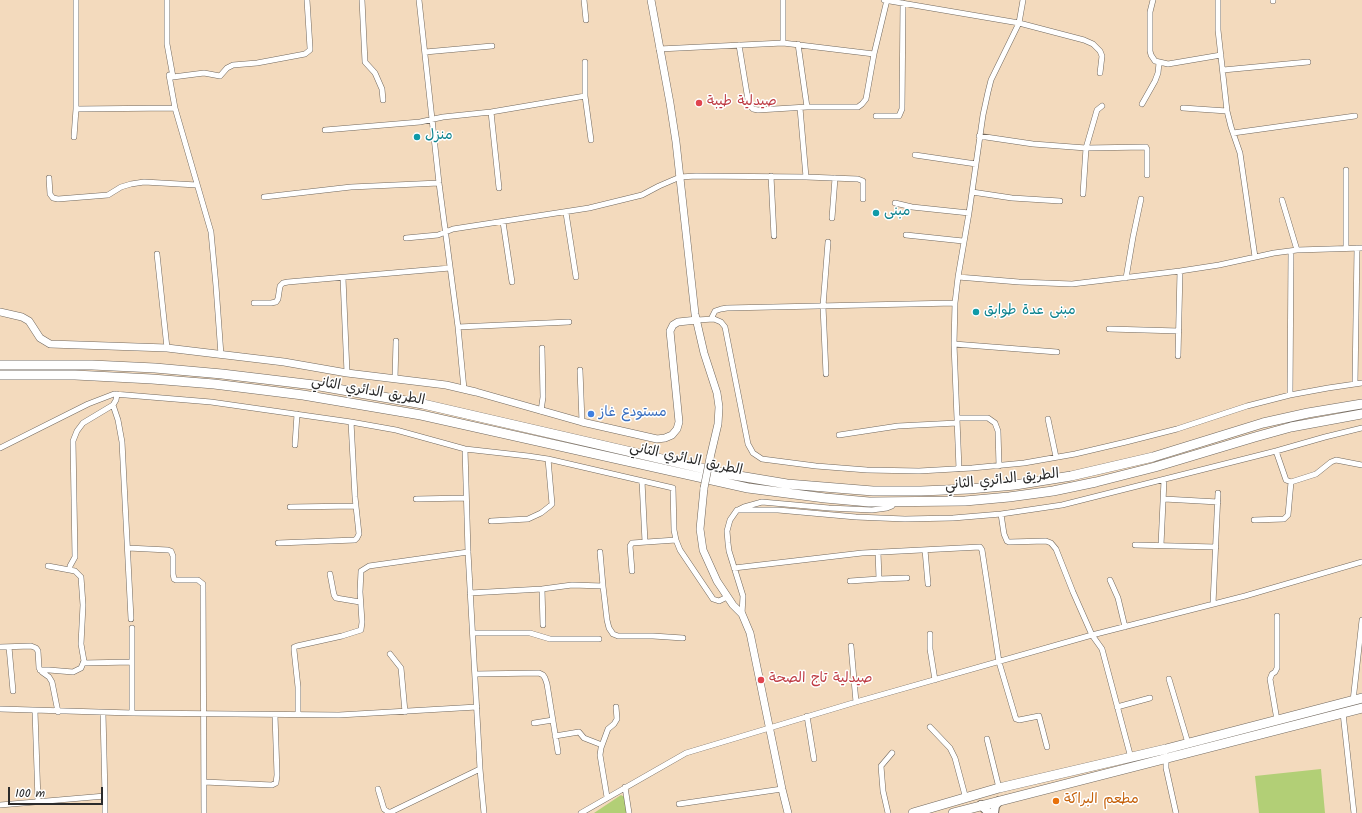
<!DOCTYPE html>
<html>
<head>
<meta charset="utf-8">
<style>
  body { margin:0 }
  #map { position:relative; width:1362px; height:813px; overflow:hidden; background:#f3dabd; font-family:Kalam,sans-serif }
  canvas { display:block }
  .scale { position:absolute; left:8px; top:787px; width:95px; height:18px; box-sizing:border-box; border:2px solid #2b2b2b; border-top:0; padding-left:5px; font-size:12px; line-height:14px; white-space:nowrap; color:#2b2b2b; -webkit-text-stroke:3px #fff; paint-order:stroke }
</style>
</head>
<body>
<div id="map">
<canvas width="1362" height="813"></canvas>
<div class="scale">100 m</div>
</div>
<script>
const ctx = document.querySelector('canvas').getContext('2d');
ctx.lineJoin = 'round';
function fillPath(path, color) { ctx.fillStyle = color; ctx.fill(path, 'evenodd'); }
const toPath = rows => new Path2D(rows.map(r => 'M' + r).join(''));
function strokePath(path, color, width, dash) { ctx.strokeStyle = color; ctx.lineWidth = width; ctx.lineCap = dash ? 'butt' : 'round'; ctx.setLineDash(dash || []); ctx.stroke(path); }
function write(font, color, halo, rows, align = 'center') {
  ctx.font = font + ' Kalam,"Playpen Sans Arabic",sans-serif'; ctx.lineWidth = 3; ctx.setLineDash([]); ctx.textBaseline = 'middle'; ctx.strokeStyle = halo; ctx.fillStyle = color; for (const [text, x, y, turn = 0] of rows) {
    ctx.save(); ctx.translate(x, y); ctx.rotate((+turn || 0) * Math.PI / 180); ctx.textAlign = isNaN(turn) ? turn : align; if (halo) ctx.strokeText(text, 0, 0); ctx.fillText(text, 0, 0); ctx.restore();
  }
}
fillPath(toPath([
  [1321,769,1325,813,1259,813,1255,776],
  [621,795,626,798,627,813,594,813]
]), '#b2cf76');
const street = toPath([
  [167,0,167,44,173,77,169,75,175,108,211,232,216,286,221,355],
  [362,0,365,62,375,73,382,89,383,100],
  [419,0,439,183,458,327,464,389],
  [584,0,586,20],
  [884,0,1019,23,1084,40,1093,44,1100,51,1102,56,1100,73],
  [1153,0,1150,12,1150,51,1151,55,1155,61,1168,64,1221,55],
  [1218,0,1218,30,1227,111,1231,127,1240,153,1255,257],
  [1273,1,1273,0],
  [783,43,783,0],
  [798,44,807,107],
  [739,45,748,100,751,107,753,109,758,110,807,107,858,107,862,104,866,99,874,54,887,0],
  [659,49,783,43,874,54],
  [425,52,492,46],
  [585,62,585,96,591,140],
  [1223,70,1308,62],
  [173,77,204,73,220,76,227,68,233,65,257,63,305,54,310,50,310,48,307,0],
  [1142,104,1155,81,1158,73,1159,63],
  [800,108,806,177],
  [1183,108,1227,111],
  [76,109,175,108],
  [491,112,499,188],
  [876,116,899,116,902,109,903,3],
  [325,130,420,122,443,117,491,112,585,96],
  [1233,133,1355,116],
  [979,136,1033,144,1086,148,1146,147,1147,149,1147,175],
  [74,137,76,109,76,0],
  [915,155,976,164],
  [1346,170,1346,248],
  [771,176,774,236],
  [49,178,50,194,53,198,58,199,108,195,121,187,131,184,144,182,197,185],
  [972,192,1012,198,1060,201],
  [1083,194,1086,148,1097,110,1102,106],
  [264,197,351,187,439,183],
  [1282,200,1297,250],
  [895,203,912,207,969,213],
  [566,213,576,277],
  [832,218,835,178],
  [503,222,512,282],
  [906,235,963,241],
  [406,238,438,235,453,229,589,208,642,195,659,186,680,177,696,176,806,177,858,179,863,181,863,199],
  [157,254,167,348],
  [958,277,1019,282,1072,284,1180,271,1219,265,1274,253,1297,250,1362,248],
  [343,278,347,373],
  [1126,278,1133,237,1141,199],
  [254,303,271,303,276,302,278,299,280,286,283,283,288,282,450,268],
  [711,319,715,311,721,309,727,308,955,303],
  [697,320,714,319,721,322,725,327,748,444,753,453,762,459,816,466,867,470,919,471,972,468,1024,463,1075,454,1126,442,1177,429,1247,406,1290,395,1328,388,1362,383],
  [458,327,569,322],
  [1109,329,1179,331],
  [954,344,1057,352],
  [1178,356,1180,271],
  [580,370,582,422],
  [826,374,823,306,828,242],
  [395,379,396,341],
  [1355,384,1357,248],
  [1290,395,1291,251],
  [113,405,118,420,122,442,131,619],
  [541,411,543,397,542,348],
  [957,418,988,418,995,423,998,431,999,466],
  [1048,419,1056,457],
  [839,435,898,426,957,423],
  [295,445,297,414],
  [0,448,88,404,114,394,211,402,351,422,396,430,465,449,528,456,548,459,673,488,674,530,676,540,680,550,713,599,719,601,727,597],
  [465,449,468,552,480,769,484,813],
  [1276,451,1286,480,1291,482,1316,474,1331,462,1336,460,1362,465],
  [959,469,954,344,955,303,958,277,969,213,983,115,988,92,991,80,1019,23,1023,0],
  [642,481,645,542],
  [416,499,466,498],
  [1164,499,1218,502],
  [290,507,356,506],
  [738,510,744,507,762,502,829,508,872,510,887,508,892,506,894,502],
  [1001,514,1004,534,1007,541,1009,542,1046,541,1051,543,1056,549,1073,592,1092,635,1102,649,1131,758],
  [1254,520,1284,519,1288,515,1291,482],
  [491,521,528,519,541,513,550,506,552,504,548,459],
  [278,543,355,540,357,538,359,534,355,497,351,422],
  [1135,545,1216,547],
  [1161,545,1164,480],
  [128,548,168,550,171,551,173,556,173,574,174,579,176,580,198,580,203,584,204,813],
  [925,550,928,584],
  [878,552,879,579,907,578],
  [734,568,862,553,980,547,982,550,999,662,1015,716,1016,719,1019,720,1039,716,1047,747],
  [70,570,70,566,75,557,73,441,77,431,83,423,113,405,116,400,117,394],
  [632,571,630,546,632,543,676,540],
  [330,574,334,595,336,598,360,602],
  [1110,580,1118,598,1125,627],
  [850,581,879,579],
  [603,586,607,620,609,628,613,634,618,636,653,636,683,638],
  [542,589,543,625],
  [470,593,542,589,572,585,603,586,600,552],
  [1213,604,1218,493],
  [742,614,743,596,729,551,728,543,727,531,730,520,737,510,778,510,856,517,905,519,953,518,1001,514,1062,505,1276,451,1325,437,1362,428],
  [1277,616,1277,668,1275,672,1272,674,1270,679,1277,720],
  [132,628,132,713],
  [473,633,530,633,550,639,599,639],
  [930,634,930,649,935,680],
  [851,646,856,702],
  [0,647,31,646,36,648,38,651,39,668,42,672,49,677,52,682,58,712],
  [9,647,13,691],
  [390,654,401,668,405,712],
  [83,663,132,662],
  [40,670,49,670,73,672,81,668,84,661,81,644,83,605,81,577,75,571,48,566],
  [475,674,539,673,543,675,545,678,547,684,558,752],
  [1169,679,1188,743],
  [1353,701,1362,620],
  [1117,707,1150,698],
  [0,709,132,713,339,715,477,707],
  [35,711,38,801],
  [1343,713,1354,813],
  [298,715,298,687,294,650,294,647,297,646,342,636,361,630,362,622,360,592,361,571,369,566,468,552],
  [807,716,814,759],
  [534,723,553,720],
  [930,727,950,748,955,758,966,799],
  [555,736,579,732,584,738,602,745],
  [987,739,999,788],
  [1166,756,1166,768,1176,813],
  [204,782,272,785,276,783,277,775,275,715],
  [625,787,629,813],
  [378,789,384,809,388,812,391,812,480,769],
  [105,796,105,813],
  [607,797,600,755,601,748,608,729,614,724,617,719,616,707],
  [679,804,782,789],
  [0,805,105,796,103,713],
  [581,813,686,753,856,702,1092,635,1245,596,1362,562],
  [888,813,883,791,881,766,892,753]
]);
const secondary = toPath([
  [651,0,670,103,676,142,695,314,704,353,717,393,719,407,718,424,710,458],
  [0,312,22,317,29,321,40,338,50,344,167,348,284,362,347,373,446,385,476,392,582,422,657,439,665,438,672,435,677,429,679,422,670,331,673,325,678,322,697,320],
  [704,488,700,529,703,550,717,581,733,605,742,614,750,633,782,789,788,813]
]);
const primary = toPath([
  [981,805,989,813],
  [994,813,995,806,999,801]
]);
const highway = toPath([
  [0,365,92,365,155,368,222,374,314,385,423,404,727,474,787,484,873,491,921,491,969,489,1015,485,1071,476,1153,457,1263,423,1308,413,1362,404],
  [0,375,75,375,152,379,214,384,303,395,421,415,748,488,825,498,869,502,965,501,1009,497,1053,491,1096,482,1155,467,1255,437,1291,427,1362,414],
  [913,813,999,788,1166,749,1362,698],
  [953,813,1362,708]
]);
strokePath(street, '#71685e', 6);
strokePath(secondary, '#71685e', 8);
strokePath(primary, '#71685e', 10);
strokePath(highway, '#71685e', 10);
strokePath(street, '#fff', 5);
strokePath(secondary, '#fff', 7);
strokePath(primary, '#fff', 8);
strokePath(highway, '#fff', 9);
const secondaryBridge = toPath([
  [704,488,710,458]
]);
strokePath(secondaryBridge, '#71685e', 8, []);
strokePath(secondaryBridge, '#fff', 7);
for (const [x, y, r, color] of [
  [699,103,4,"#e0444e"],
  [417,137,4,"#0f9aa8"],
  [876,213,4,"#0f9aa8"],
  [976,312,4,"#0f9aa8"],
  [591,414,4,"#3f7fe0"],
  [761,680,4,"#e0444e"],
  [1056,801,4,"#e8710a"]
]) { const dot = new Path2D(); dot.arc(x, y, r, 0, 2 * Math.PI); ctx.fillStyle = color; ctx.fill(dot); strokePath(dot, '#fff', 1.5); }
write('14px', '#be3a42', '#fff', [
  ["صيدلية طيبة",707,103],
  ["صيدلية تاج الصحة",769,680]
], 'left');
write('14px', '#0d838f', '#fff', [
  ["منزل",425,137],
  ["مبنى",884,213],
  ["مبنى عدة طوابق",984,312]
], 'left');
write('14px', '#2b2b2b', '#fff', [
  ["الطريق الدائري الثاني",368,392,10],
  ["الطريق الدائري الثاني",686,460,12],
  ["الطريق الدائري الثاني",1002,481,-6]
]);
write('14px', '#366cbe', '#fff', [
  ["مستودع غاز",599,414]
], 'left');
write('14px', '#c56008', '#fff', [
  ["مطعم البراكة",1064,801]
], 'left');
</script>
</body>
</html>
